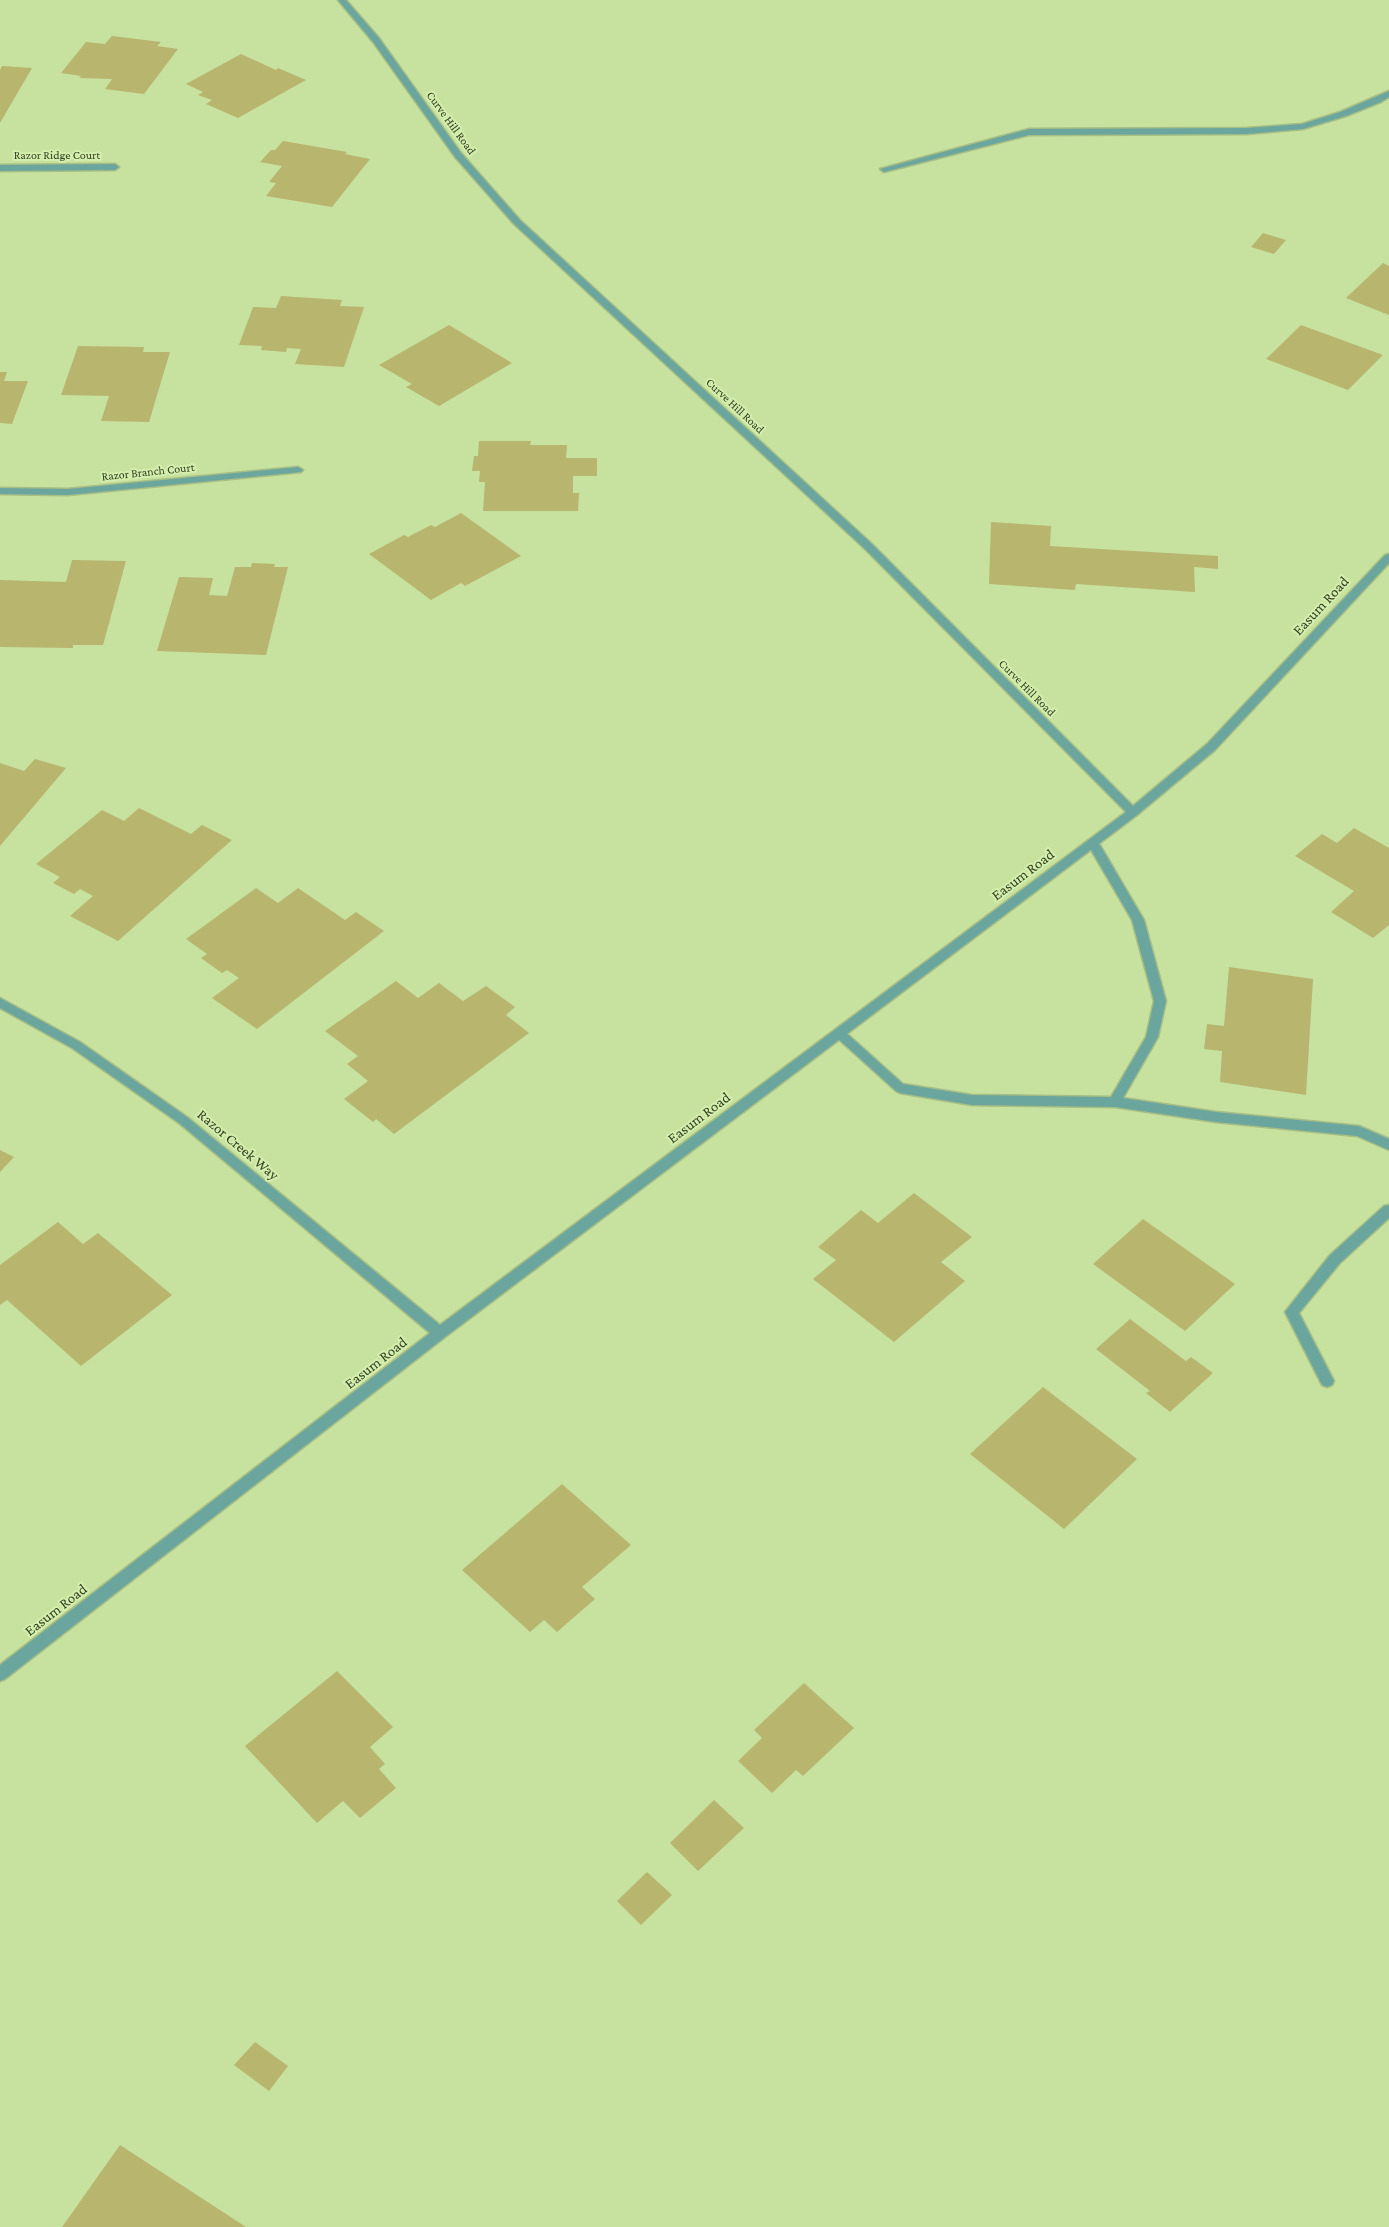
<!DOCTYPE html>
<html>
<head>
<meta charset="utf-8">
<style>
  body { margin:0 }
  canvas { display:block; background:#c7e19f }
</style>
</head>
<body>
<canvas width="1389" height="2227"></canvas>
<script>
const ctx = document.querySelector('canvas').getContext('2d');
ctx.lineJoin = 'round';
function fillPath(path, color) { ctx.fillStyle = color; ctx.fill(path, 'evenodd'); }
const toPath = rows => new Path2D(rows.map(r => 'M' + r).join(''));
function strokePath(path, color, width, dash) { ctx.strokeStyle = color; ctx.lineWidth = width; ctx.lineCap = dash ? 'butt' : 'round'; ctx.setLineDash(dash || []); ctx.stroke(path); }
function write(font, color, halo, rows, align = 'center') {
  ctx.font = font + ' "Crimson Pro",serif'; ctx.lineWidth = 4; ctx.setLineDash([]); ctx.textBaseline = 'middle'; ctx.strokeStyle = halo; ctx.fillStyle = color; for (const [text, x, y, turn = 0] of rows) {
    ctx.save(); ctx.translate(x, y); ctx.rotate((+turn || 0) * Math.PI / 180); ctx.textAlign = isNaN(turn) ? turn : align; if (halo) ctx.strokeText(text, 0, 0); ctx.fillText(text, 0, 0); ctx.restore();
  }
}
fillPath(toPath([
  [112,36,161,42,157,46,178,49,144,94,105,89,112,79,79,78,81,76,61,73,86,42,105,44],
  [241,54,276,70,278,68,306,80,238,118,206,104,212,100,198,95,203,92,186,84],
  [2,66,32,68,0,123,0,70],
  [283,141,347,152,345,154,370,159,332,207,266,196,276,183,269,182,282,166,260,162,271,150,275,150],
  [1263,233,1286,240,1274,254,1251,247],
  [1383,263,1389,266,1389,315,1346,298],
  [281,296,342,300,340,306,364,307,344,367,295,364,301,349,287,348,286,352,261,350,262,346,239,345,253,307,276,308],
  [449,325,512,363,439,406,406,387,412,384,379,365],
  [1301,325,1383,355,1348,390,1266,359],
  [78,346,144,347,143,352,170,352,149,422,101,421,109,396,61,395],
  [0,372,7,372,4,381,28,381,12,424,0,423],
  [479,441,531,441,530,445,567,445,566,458,597,458,597,476,573,476,573,493,579,493,578,511,483,511,485,482,479,482,480,471,472,471,474,456,478,456],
  [461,513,521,556,465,586,461,583,431,600,369,554,404,535,408,537,431,525,435,527],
  [991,522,1051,526,1050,546,1218,556,1218,569,1194,567,1195,592,1076,584,1075,590,989,584],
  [72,560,126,561,103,645,73,645,73,648,0,647,0,580,66,582],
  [252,563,275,564,274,567,288,567,266,655,157,651,179,577,213,578,209,595,227,596,235,567,251,567],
  [35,759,66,768,0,846,0,763,24,771],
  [139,808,191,834,202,825,232,840,118,941,70,916,93,896,80,889,74,894,53,883,60,877,36,864,102,810,124,821],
  [1354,828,1389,848,1389,925,1373,938,1331,912,1354,891,1295,856,1322,834,1337,843],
  [256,888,278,903,298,888,345,920,356,912,384,931,257,1029,212,998,239,978,227,970,222,973,201,958,207,954,186,939],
  [1229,967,1313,979,1306,1095,1220,1082,1222,1051,1204,1049,1207,1024,1224,1026],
  [396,981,418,998,439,983,463,1001,486,986,515,1007,506,1015,529,1033,394,1134,376,1119,373,1122,344,1099,368,1081,347,1064,358,1056,325,1031],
  [0,1150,14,1157,0,1172],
  [914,1193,972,1237,941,1262,965,1281,894,1342,813,1279,836,1260,818,1247,861,1210,878,1223],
  [1143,1219,1235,1284,1185,1331,1093,1264],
  [58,1222,83,1244,98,1233,172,1295,81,1366,7,1300,0,1305,0,1265],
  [1130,1319,1186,1361,1191,1357,1213,1373,1170,1412,1146,1393,1150,1391,1096,1349],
  [1043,1387,1137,1459,1064,1529,970,1454],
  [562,1484,631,1545,582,1587,595,1599,557,1632,544,1620,530,1632,462,1570],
  [337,1671,393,1727,370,1747,385,1764,379,1769,396,1788,360,1818,343,1801,317,1823,245,1746],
  [804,1683,854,1728,803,1776,796,1770,772,1793,738,1761,762,1738,754,1730],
  [714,1800,744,1828,698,1871,670,1843],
  [647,1872,672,1895,641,1925,617,1901],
  [255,2042,288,2066,269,2091,234,2065],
  [120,2145,246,2227,62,2227]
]), '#b8b56f');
const lane = toPath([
  [1093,839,1097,840,1144,920,1166,1001,1158,1037,1123,1098,1216,1112,1359,1126,1389,1139,1389,1150,1357,1136,1216,1122,1115,1107,972,1105,900,1093,896,1091,835,1036,833,1033,835,1030,843,1030,903,1084,972,1095,1111,1097,1146,1037,1154,1001,1132,920,1087,843,1093,839],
  [1389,1205,1389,1218,1340,1263,1299,1313,1334,1381,1332,1385,1327,1387,1322,1385,1285,1312,1330,1255,1384,1206,1389,1205]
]);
const street = toPath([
  [338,0,346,0,379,38,461,153,520,220,873,545,1133,806,1207,744,1385,555,1389,554,1389,563,1215,750,1137,815,445,1337,5,1679,0,1681,0,1665,430,1333,179,1123,72,1048,0,1008,0,998,80,1042,187,1117,440,1325,1126,812,865,549,514,224,455,157,373,42,338,0],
  [1389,91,1389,97,1381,102,1346,116,1303,129,1247,134,1029,135,884,172,880,169,1029,129,1247,128,1302,124,1340,112,1389,91],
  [0,165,115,164,119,167,115,170,0,171,0,165],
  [298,467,303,470,301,472,68,495,0,494,0,488,68,489,298,467]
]);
strokePath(lane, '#a7be84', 3);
strokePath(street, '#a7be84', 3);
fillPath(lane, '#6aa69e');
fillPath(street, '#6aa69e');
write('12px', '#364126', '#d4eeac', [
  ["Curve Hill Road",451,123,54],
  ["Razor Ridge Court",57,155],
  ["Curve Hill Road",735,406,43],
  ["Razor Branch Court",148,472,-6],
  ["Curve Hill Road",1027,688,45]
]);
write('15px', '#364126', '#d4eeac', [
  ["Easum Road",1321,606,-47],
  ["Easum Road",1023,875,-37],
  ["Easum Road",699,1118,-37],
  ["Razor Creek Way",238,1145,40],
  ["Easum Road",376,1363,-38],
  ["Easum Road",56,1610,-38]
]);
</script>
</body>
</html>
